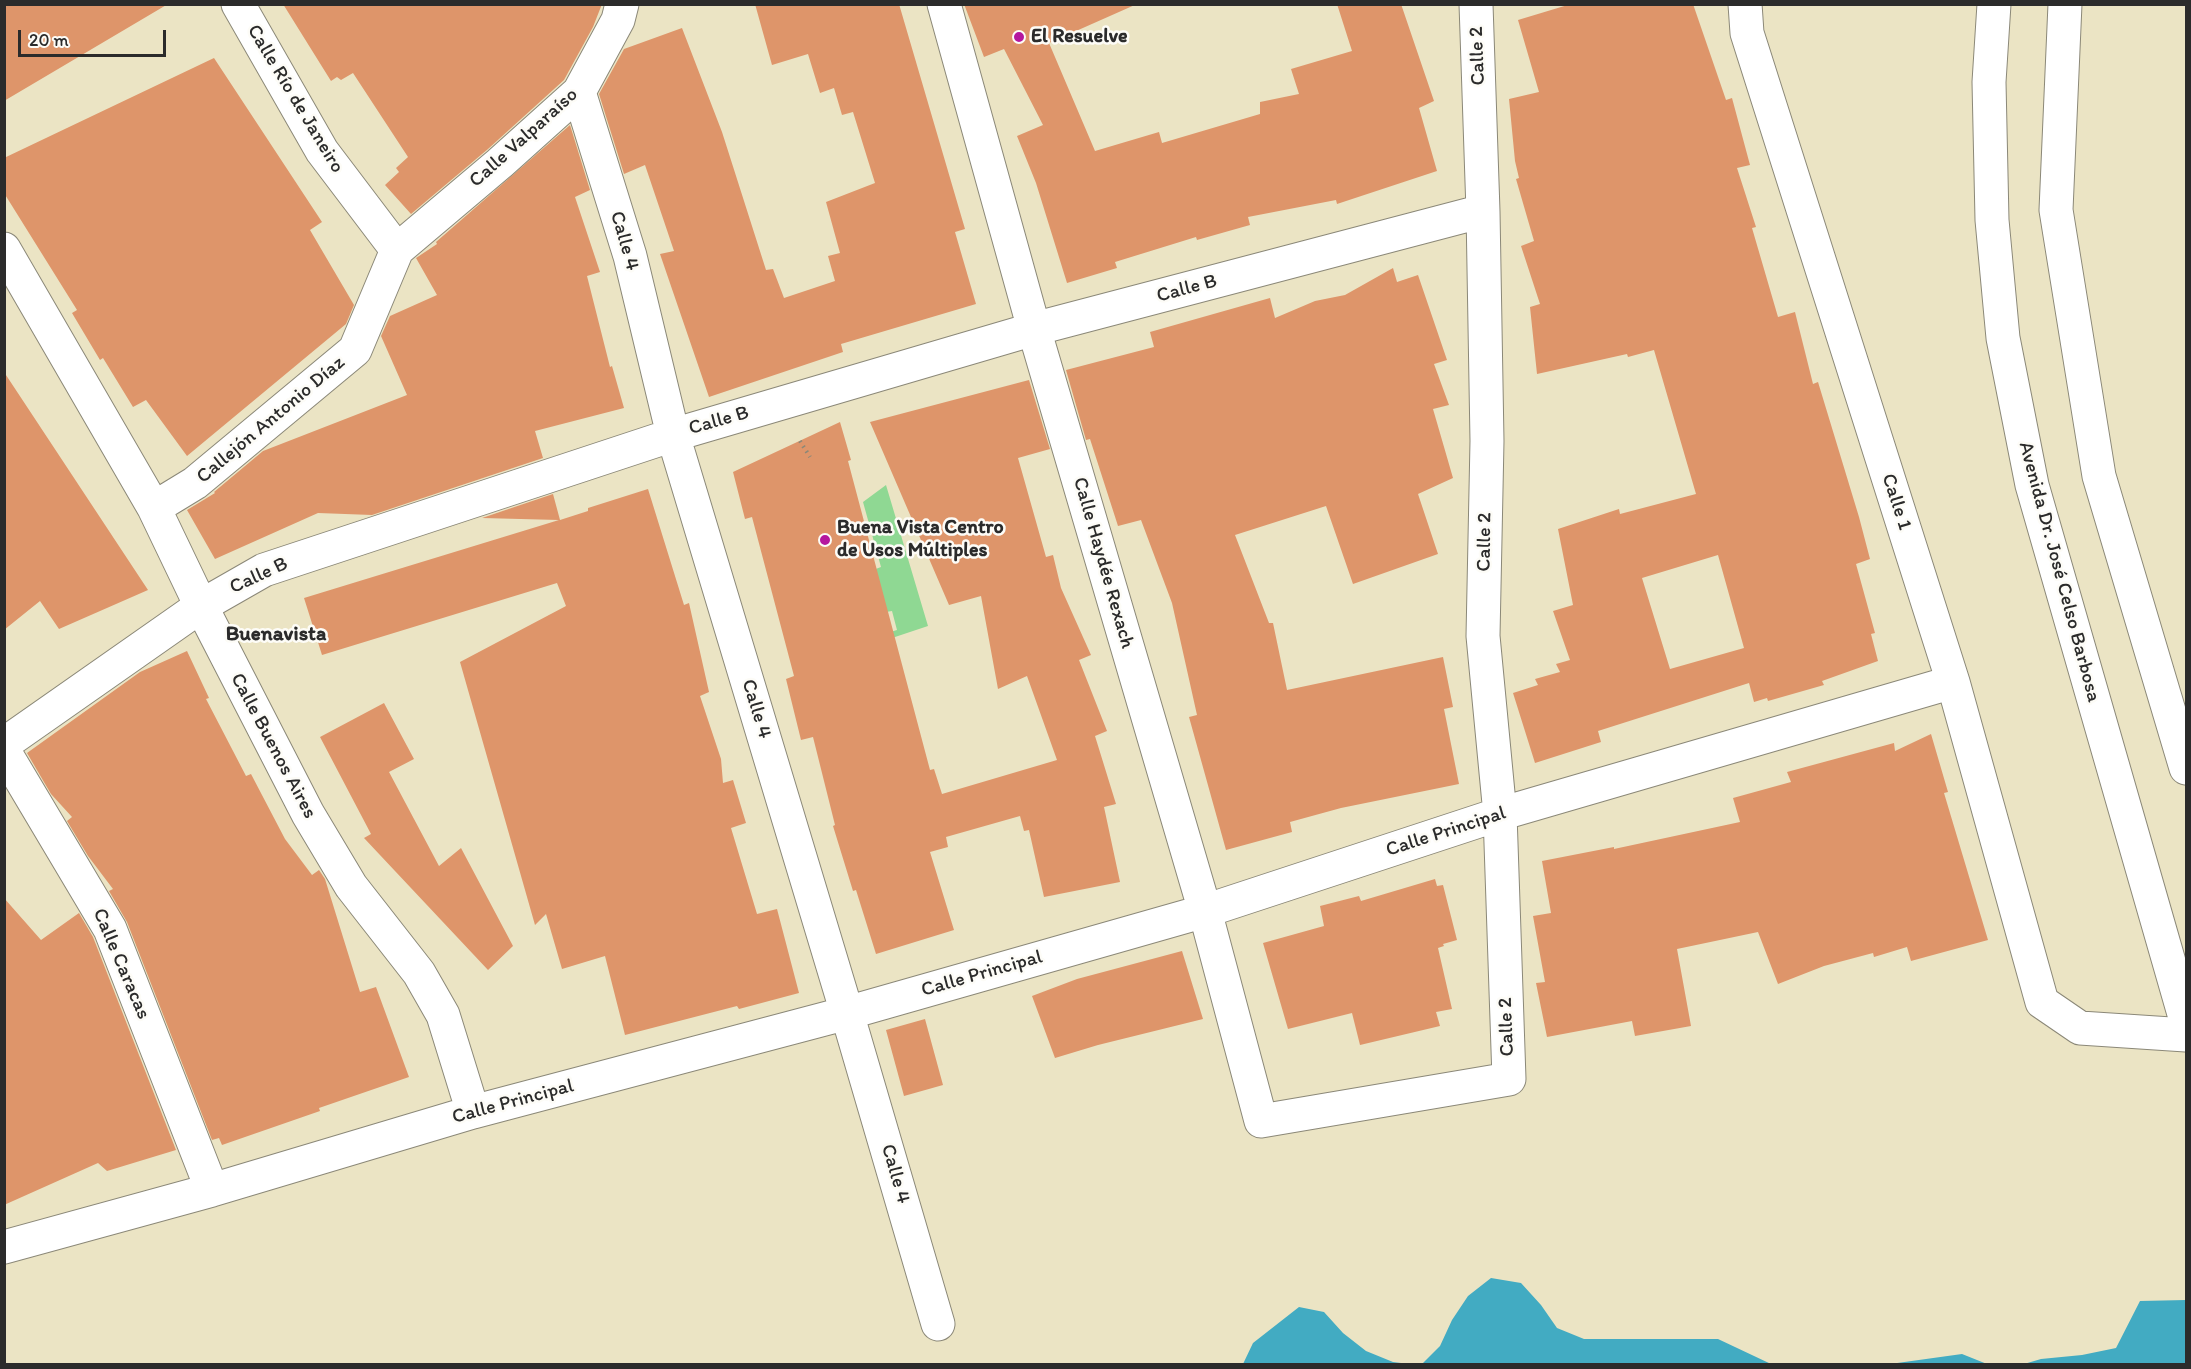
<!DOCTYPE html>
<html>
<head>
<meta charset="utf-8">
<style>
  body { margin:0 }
  #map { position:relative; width:2191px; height:1369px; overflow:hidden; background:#ebe4c4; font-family:Itim,sans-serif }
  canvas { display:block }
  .frame { position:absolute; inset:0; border:6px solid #2b2b2b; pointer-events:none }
  .scale { position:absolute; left:18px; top:30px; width:148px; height:27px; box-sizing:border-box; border:3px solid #2b2b2b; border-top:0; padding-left:8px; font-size:18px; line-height:21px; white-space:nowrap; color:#2b2b2b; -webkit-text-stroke:4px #fdfcf7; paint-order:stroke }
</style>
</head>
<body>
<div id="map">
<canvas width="2191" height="1369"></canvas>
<div class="frame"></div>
<div class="scale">20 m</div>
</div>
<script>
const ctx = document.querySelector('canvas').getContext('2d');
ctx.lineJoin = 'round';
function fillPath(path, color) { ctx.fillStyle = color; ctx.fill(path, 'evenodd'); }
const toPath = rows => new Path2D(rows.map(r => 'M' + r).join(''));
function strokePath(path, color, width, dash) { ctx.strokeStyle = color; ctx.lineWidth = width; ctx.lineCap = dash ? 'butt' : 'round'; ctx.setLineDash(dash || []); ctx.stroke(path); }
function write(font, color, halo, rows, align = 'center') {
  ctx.font = font + ' Itim,sans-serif'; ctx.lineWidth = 5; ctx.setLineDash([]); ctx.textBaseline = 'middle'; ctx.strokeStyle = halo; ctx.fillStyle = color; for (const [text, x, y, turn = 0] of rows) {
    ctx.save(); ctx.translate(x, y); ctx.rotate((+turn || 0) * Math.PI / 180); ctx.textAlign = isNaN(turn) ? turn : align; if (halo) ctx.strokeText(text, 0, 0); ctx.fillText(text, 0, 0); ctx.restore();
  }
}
fillPath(toPath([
  [886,485,928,626,865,647,877,636,897,630,892,611,886,612,873,570,881,567,863,502]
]), '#8fd893');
fillPath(toPath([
  [1491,1278,1521,1283,1541,1305,1557,1328,1584,1339,1718,1339,1771,1364,1422,1364,1440,1346,1452,1320,1468,1296],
  [2186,1300,2186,1364,2024,1364,2041,1359,2082,1355,2116,1348,2140,1301],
  [1299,1307,1324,1312,1343,1333,1366,1351,1393,1362,1409,1364,1243,1364,1253,1343],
  [1962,1354,1987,1364,1890,1364]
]), '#42abc2');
fillPath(toPath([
  [4,4,168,4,4,101],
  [283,4,602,4,593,27,564,80,488,149,411,214,385,185,399,172,396,168,408,157,353,73,341,80,337,77,331,81],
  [755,4,899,4,965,229,955,232,976,304,841,344,843,352,709,397,660,254,674,251,645,165,624,174,599,94,624,49,682,28,722,132,766,270,773,269,784,298,835,281,828,256,840,253,826,202,875,183,853,112,842,115,834,88,820,93,808,54,772,65],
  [964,4,1137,4,1049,43,1095,151,1159,132,1162,143,1260,114,1260,102,1299,94,1291,69,1352,51,1337,4,1401,4,1434,101,1419,108,1437,171,1337,204,1336,200,1248,217,1250,225,1197,240,1196,237,1115,262,1117,268,1067,283,1036,183,1017,136,1043,125,1004,49,984,57],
  [1571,4,1693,4,1726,100,1732,98,1750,165,1737,168,1756,227,1752,228,1778,317,1795,312,1813,384,1818,382,1859,517,1870,559,1856,564,1875,633,1871,634,1878,661,1822,681,1824,685,1768,701,1767,698,1754,702,1749,683,1598,731,1601,742,1535,763,1513,693,1538,685,1535,679,1560,672,1556,664,1570,660,1553,611,1573,605,1558,529,1619,509,1620,514,1696,494,1654,350,1628,357,1627,354,1537,374,1530,307,1540,304,1521,246,1534,241,1516,179,1519,178,1515,161,1509,99,1539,92,1518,20],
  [1718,555,1744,648,1670,669,1642,578],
  [214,58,322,222,310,230,354,305,346,324,187,456,146,400,133,407,103,358,100,360,72,313,77,310,4,193,4,158],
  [570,125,590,190,575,197,600,272,587,276,610,367,612,366,624,408,535,431,543,458,372,515,318,513,215,559,187,510,215,493,214,492,263,451,407,395,381,336,390,316,437,295,416,258,437,244,436,242],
  [1393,268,1397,282,1418,275,1447,360,1434,364,1449,405,1433,409,1453,478,1418,494,1438,554,1353,584,1326,506,1235,535,1269,623,1273,623,1287,690,1443,657,1453,707,1444,709,1459,784,1341,808,1290,822,1292,832,1226,850,1189,717,1197,715,1172,603,1141,520,1118,526,1090,439,1086,440,1066,370,1154,347,1150,332,1270,298,1275,318,1315,301,1345,295],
  [4,372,148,590,59,629,40,601,4,630],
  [1029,380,1050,449,1018,458,1046,557,1053,555,1061,588,1091,655,1079,660,1107,731,1095,736,1116,804,1104,807,1120,882,1044,897,1029,830,1024,831,1020,816,946,837,948,847,930,852,954,930,876,954,856,890,853,891,833,826,835,825,813,737,801,740,786,679,794,676,752,517,745,519,733,472,840,422,851,460,848,461,930,770,934,769,942,794,1057,760,1027,676,998,689,981,596,949,605,870,422],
  [648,489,684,605,689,603,709,692,700,696,721,759,723,783,733,780,746,823,731,828,757,914,777,909,799,993,739,1009,737,1006,625,1035,605,956,562,969,546,914,535,925,460,662,566,606,557,583,322,655,304,598,559,520,482,518,553,494,560,520,588,511,588,508],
  [187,651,209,698,206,699,246,776,251,774,285,839,312,875,319,870,325,879,360,992,376,987,409,1077,319,1108,320,1111,222,1145,219,1138,212,1140,127,922,109,891,113,889,88,856,67,821,72,817,51,794,27,753,140,672],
  [384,703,414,759,389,772,439,866,461,848,513,946,488,970,364,838,371,834,320,737],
  [1931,734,1948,792,1944,793,1988,940,1911,961,1907,947,1874,957,1873,953,1824,966,1778,984,1758,932,1677,949,1691,1026,1635,1036,1632,1021,1547,1037,1536,983,1545,982,1533,916,1551,913,1542,861,1614,847,1614,849,1740,822,1733,798,1791,782,1787,772,1894,743,1895,751],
  [1435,879,1437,886,1443,885,1457,940,1443,944,1444,946,1438,948,1452,1009,1436,1012,1440,1026,1360,1045,1352,1013,1288,1029,1263,943,1324,926,1320,906,1359,896,1361,901],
  [4,898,41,940,79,913,93,937,176,1150,107,1171,98,1163,4,1205],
  [1182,951,1203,1019,1098,1045,1055,1058,1032,996,1077,979],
  [925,1019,943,1085,904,1096,886,1030]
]), '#de956a');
const minor = toPath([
  [238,4,322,151,397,250],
  [944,4,1034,329,1205,911,1261,1121,1509,1079,1500,814,1483,636,1487,441,1483,211,1476,4],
  [1745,4,1747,33,1953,682,2042,1002,2080,1028,2186,1035],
  [1994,4,1989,82,1992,220,2003,338,2032,485,2186,1021],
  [2065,4,2056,210,2099,476,2186,768],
  [579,92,630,256,673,435,847,1013,938,1324],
  [4,249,154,508,201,606,308,814,351,886,419,973,443,1015,473,1112],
  [154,508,195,483,355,350,397,250,500,163,579,92,618,20,622,4],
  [4,744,201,606,264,570,673,435,1034,329,1483,211],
  [4,751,110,929,212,1190],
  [4,1247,212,1190,473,1112,847,1013,1205,911,1500,814,1953,682]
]);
strokePath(minor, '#8b8878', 35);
strokePath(toPath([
  [800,441,810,457]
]), '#8b8878', 4, [1.5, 4.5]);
strokePath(minor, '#fff', 33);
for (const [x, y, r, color] of [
  [1019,37,6,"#b5179e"],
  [825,540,6,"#b5179e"]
]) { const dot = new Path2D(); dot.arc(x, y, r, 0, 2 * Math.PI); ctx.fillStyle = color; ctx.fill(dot); strokePath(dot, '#fdfcf7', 2); }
write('bold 20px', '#2b2b2b', '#fdfcf7', [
  ["El Resuelve",1031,37],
  ["Buena Vista Centro",837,528],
  ["de Usos Múltiples",837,551]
], 'left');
write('20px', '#2b2b2b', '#fdfcf7', [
  ["Calle 2",1478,56,-92],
  ["Calle Río de Janeiro",295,99,59],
  ["Calle Valparaíso",524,138,-42],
  ["Calle 4",624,241,74],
  ["Calle B",1187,289,-15],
  ["Callejón Antonio Díaz",271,420,-40],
  ["Calle B",719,421,-16],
  ["Calle 1",1896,502,72],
  ["Calle 2",1485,542,-89],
  ["Calle Haydée Rexach",1103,563,74],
  ["Avenida Dr. José Celso Barbosa",2059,572,75],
  ["Calle B",259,576,-25],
  ["Calle 4",756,709,73],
  ["Calle Buenos Aires",273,746,62],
  ["Calle Principal",1446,832,-18],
  ["Calle Caracas",121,964,67],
  ["Calle Principal",982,974,-16],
  ["Calle 2",1507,1027,-92],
  ["Calle Principal",513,1102,-15],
  ["Calle 4",895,1174,74]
]);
write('bold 21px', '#2b2b2b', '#fdfcf7', [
  ["Buenavista",276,635]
]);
</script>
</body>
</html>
